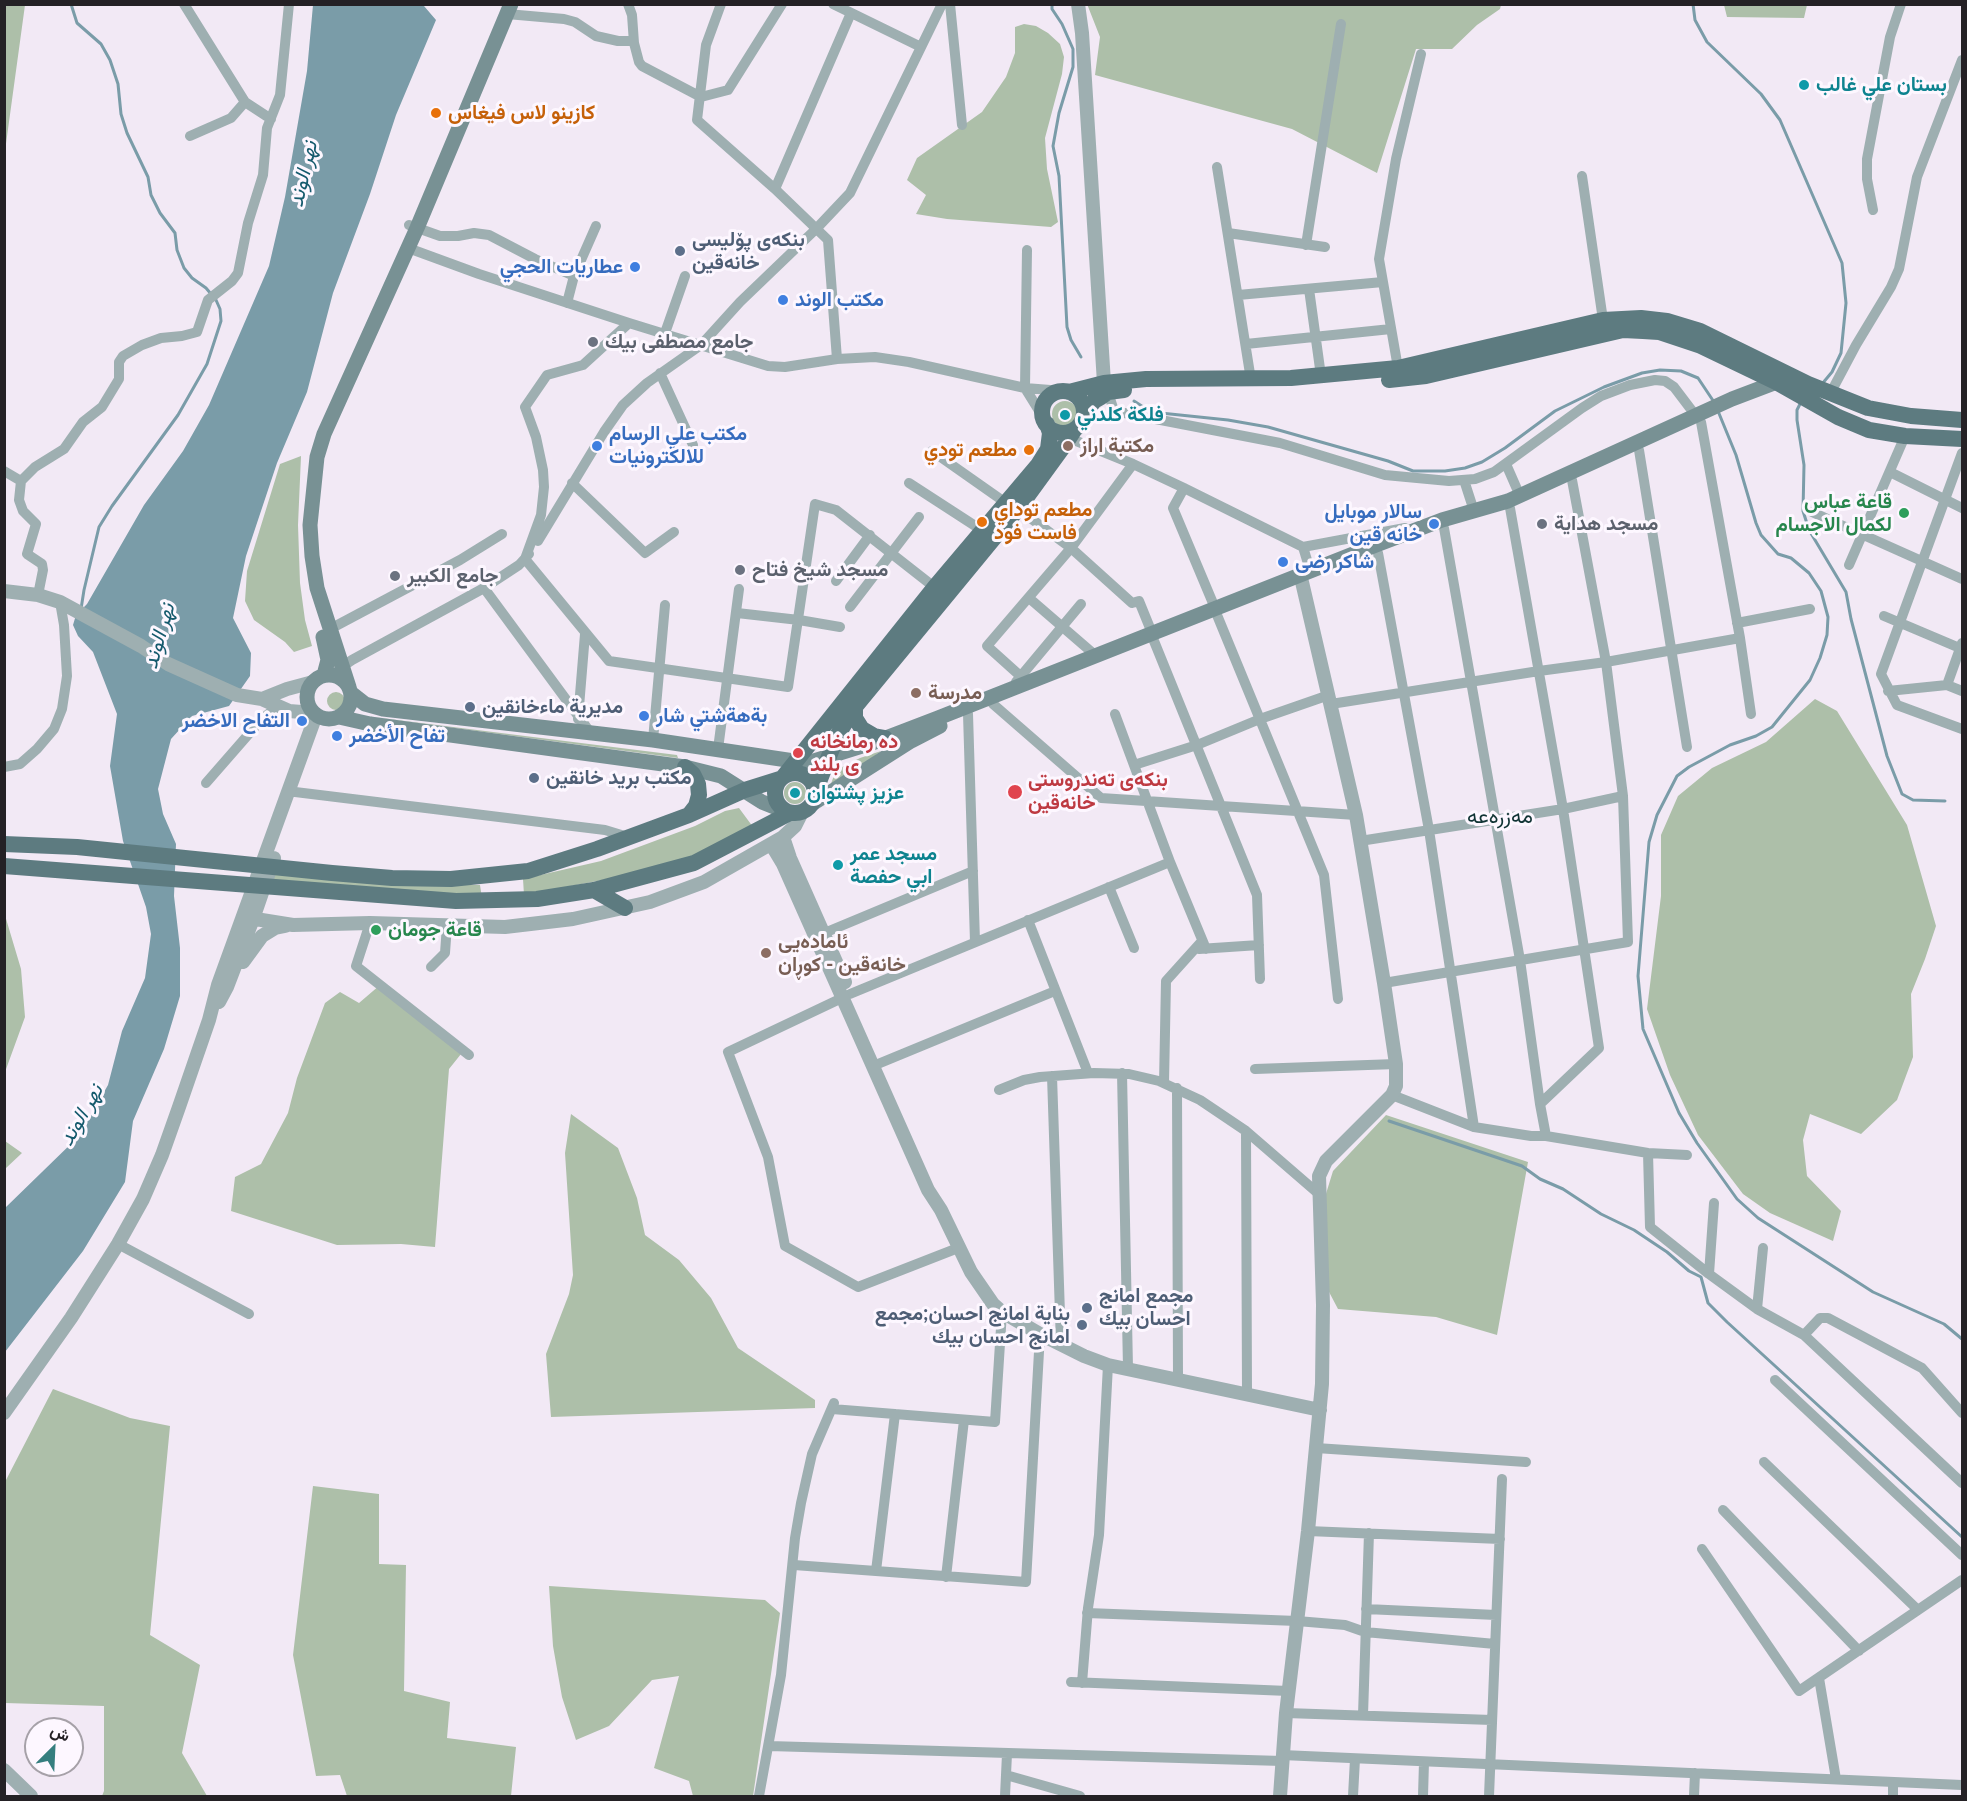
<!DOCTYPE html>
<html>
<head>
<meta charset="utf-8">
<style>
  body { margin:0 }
  #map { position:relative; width:1967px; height:1801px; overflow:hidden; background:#f2e9f5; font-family:Lato,Vazirmatn,sans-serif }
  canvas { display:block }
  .frame { position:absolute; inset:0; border:6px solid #242125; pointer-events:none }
  .north { position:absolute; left:24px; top:1717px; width:60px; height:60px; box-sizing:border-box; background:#fdf7ff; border:2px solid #a6a1a8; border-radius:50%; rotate:24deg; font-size:16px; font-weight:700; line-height:24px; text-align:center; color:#242125 }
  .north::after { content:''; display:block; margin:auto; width:21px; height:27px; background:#357e7f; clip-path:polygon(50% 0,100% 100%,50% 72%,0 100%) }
</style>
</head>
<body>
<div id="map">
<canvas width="1967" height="1801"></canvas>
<div class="frame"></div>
<div class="north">ش</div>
</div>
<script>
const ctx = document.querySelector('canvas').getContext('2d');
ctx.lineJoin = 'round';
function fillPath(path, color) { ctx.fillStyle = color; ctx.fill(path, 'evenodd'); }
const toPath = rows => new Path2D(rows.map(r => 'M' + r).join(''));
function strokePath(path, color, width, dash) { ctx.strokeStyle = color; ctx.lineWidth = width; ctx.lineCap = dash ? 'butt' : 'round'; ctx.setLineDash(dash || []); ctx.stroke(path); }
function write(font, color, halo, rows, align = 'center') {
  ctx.font = font + ' Lato,Vazirmatn,sans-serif'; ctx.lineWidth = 6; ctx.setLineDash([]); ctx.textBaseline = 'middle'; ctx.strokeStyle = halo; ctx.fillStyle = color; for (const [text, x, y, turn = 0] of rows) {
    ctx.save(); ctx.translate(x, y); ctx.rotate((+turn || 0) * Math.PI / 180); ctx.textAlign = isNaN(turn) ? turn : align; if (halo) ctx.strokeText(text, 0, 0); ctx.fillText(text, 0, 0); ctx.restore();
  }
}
fillPath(toPath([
  [5,4,25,5,5,151,4,5],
  [1087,4,1501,5,1500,9,1477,25,1452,49,1416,49,1377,173,1292,129,1095,75,1100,37],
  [1724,5,1724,4,1807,5,1804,18,1727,17],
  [1024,24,1036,26,1048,33,1060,44,1064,57,1062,74,1045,138,1047,169,1058,222,1051,227,947,219,916,214,926,195,907,180,917,158,982,112,1006,77,1015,53,1015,27],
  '1052 414a13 13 0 1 1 26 0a13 13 0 1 1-26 0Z',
  [301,456,298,525,300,583,305,620,312,646,294,652,285,642,254,620,245,601,247,571,280,464],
  '327 701a9 9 0 1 1 18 0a9 9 0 1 1-18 0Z',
  [1815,699,1837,711,1907,825,1936,926,1925,959,1911,994,1913,1057,1897,1100,1861,1134,1810,1114,1803,1140,1807,1176,1841,1211,1833,1241,1770,1213,1743,1194,1698,1135,1670,1075,1647,1009,1661,896,1661,835,1678,796,1712,768,1766,742],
  [357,715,677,755,678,758],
  [881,751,828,792,836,770,860,758],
  '784 793a11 11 0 1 1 22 0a11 11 0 1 1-22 0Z',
  [739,808,756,831,681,861,634,874,524,895,523,879,601,861,695,826,725,811],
  [262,872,434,885,480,885,482,898,261,879],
  [4,912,21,969,25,1017,5,1072],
  [380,985,461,1054,449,1069,435,1247,401,1244,337,1245,231,1211,235,1177,261,1164,288,1113,297,1078,325,1003,340,992,359,1003],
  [571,1114,618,1148,637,1198,645,1235,679,1260,711,1298,738,1348,815,1400,815,1408,551,1417,546,1354,569,1294,573,1275,565,1153],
  [1386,1115,1528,1162,1497,1335,1436,1317,1338,1309,1328,1290,1325,1197,1333,1171],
  [5,1141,22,1153,5,1169],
  [53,1389,130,1418,170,1426,150,1635,200,1665,182,1753,207,1796,102,1796,104,1791,104,1706,5,1703,5,1482],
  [313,1486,379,1494,379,1564,406,1565,404,1691,450,1702,447,1738,516,1747,511,1796,347,1796,340,1775,316,1776,293,1655],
  [549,1586,765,1600,780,1613,753,1796,693,1796,689,1781,654,1768,679,1676,652,1680,609,1726,576,1740,562,1697,553,1646]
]), '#adbfa9');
fillPath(toPath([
  [399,4,424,6,436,20,396,115,370,194,333,293,307,392,277,463,246,556,233,618,251,653,250,676,229,706,192,716,171,739,158,789,163,814,176,844,174,896,180,948,180,996,164,1049,133,1121,125,1182,83,1251,5,1352,5,1208,79,1136,108,1085,122,1031,145,978,151,934,146,907,123,841,110,766,117,714,93,652,78,636,73,625,76,615,87,604,144,505,183,451,209,405,269,266,285,197,307,71,313,5]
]), '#7a9ca8');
strokePath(toPath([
  [71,4,77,23,101,44,110,60,118,84,121,114,127,133,148,177,151,195,160,213,175,233,177,250,184,268,192,278,206,288,216,300,220,309,221,321,207,364,178,415,112,506,99,527,84,590,81,609],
  [1052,4,1052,9,1062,24,1073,49,1073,67,1059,113,1053,146,1059,176,1067,327,1071,340,1081,357],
  [1693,4,1695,20,1707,42,1761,94,1780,120,1842,263,1846,303,1841,353,1832,372,1822,384],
  [1134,401,1151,412,1228,420,1268,427,1388,461,1413,471,1445,471,1465,468,1482,462,1505,448,1555,411,1604,387,1642,373,1660,370,1681,371,1698,378,1714,402],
  [1801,402,1797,410,1797,420,1804,465,1803,511,1809,530,1846,592,1851,619,1887,756,1902,794,1913,800,1945,801],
  [1718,411,1736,455,1756,523,1761,535,1778,554,1791,558,1809,573,1821,591,1828,617,1827,635,1820,658,1810,680,1772,727,1756,736,1730,745,1689,767,1677,776,1657,815,1649,842,1638,976,1643,1029,1679,1113,1697,1143,1737,1199,1758,1218,1873,1292,1944,1324,1962,1339],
  [1389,1121,1522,1166,1540,1179,1563,1189,1601,1214,1634,1230,1667,1252,1689,1271,1701,1277,1708,1303,1727,1322,1962,1537]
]), '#7a9ca8', 3);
strokePath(toPath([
  [184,4,245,102,271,119],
  [628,4,632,15,634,43,639,62,642,66,701,97,728,90,782,4],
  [721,4,706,45,697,120,775,189,828,240,837,359],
  [833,4,921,47],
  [950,4,962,125],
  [507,14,564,19,575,22,596,36,618,41,633,41],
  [190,136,231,118,245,102],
  [1217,167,1251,380],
  [1582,176,1603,320],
  [775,189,851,13],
  [1873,210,1867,179,1867,159,1890,37,1901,4],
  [409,225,440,236,458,236,474,233,489,235,535,259,574,276],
  [1228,233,1325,247],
  [1306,245,1341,24],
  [408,248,479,274,629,323,768,366,785,367,837,359,875,357,909,362,1025,388,1063,391],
  [1027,250,1025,388,1043,417],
  [1309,289,1321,376],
  [1238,295,1383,282],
  [567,303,574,276,596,226],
  [629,323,583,365,547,375,525,407,536,437,543,470,544,487,541,515,525,559,609,661,788,687,815,504,836,510,938,590],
  [665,333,685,276],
  [1246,344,1391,329],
  [1398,368,1379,259,1396,159,1421,54],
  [660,373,693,445],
  [1108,392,1114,411,1280,443,1385,475,1449,481,1475,479,1494,472,1582,408,1601,396,1630,385,1655,380,1665,381,1674,387,1696,416],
  [1830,394,1856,345,1891,287,1899,269,1917,177,1962,60],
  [1701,422,1740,638,1751,714],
  [1056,431,1069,438,1133,464,1184,488,1303,547,1405,528],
  [1639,450,1687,747],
  [932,451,1006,503],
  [1962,453,1881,674,1897,705,1962,729],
  [1506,464,1520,496],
  [4,471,21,481],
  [1890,472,1962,508],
  [1464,480,1474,511],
  [572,483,645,553,674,532],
  [909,483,983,531],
  [1184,488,1173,508,1215,608],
  [1510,508,1563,809,1599,1048,1540,1104],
  [1018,509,1071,548,1132,603,1139,601,1152,633],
  [1812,512,1962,579],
  [1444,528,1520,960,1540,1104,1546,1136],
  [538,541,604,432,623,405,647,383,701,345,740,302,816,229,850,193,942,4],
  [1303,547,1310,570],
  [1378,553,1429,830,1474,1127],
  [1849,565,1905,436],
  [836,581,870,535],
  [484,588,590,732],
  [38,595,43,570,42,564,27,554,36,524,23,511,19,500,21,481,35,467,64,449,83,422,102,407,119,379,119,362,123,356,142,345,161,338,182,336,197,332,208,300,232,281,238,273,248,223,263,175,267,128,280,95,289,4],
  [1029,598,1095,655],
  [850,607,919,517],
  [737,613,799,620,840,627],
  [1217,615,1324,875,1338,999],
  [1884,616,1962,649],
  [1737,623,1810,609],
  [330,629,460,560,502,534],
  [1154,641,1257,895,1260,979],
  [330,675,352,660,484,588,519,565,529,554],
  [1016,682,1081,604],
  [1027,682,987,646,1071,548,1133,464],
  [1947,685,1962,643],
  [1888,691,1947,685,1962,691],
  [993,704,1101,798,1356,815],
  [1331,704,1539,671,1606,662,1740,638],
  [968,714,975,942],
  [1115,714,1170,862,1206,949],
  [578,719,585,634],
  [653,740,665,605],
  [718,749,739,589],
  [1134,765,1197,745,1260,719,1329,695],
  [4,767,20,764,37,749,54,729,62,709,67,676,64,625,60,602],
  [206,783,261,720,277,707],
  [287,791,605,830,628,837],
  [1360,841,1563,809,1623,796],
  [1109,887,1134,948],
  [1028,920,1088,1073],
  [370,923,356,966,469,1055],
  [817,936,973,871],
  [1199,949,1259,945],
  [431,967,445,953,447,925],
  [1384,983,1628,942,1623,796,1606,662,1572,480],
  [850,994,1170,862],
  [842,998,728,1052,768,1157,785,1246,858,1287,958,1248],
  [873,1066,1055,991],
  [1255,1069,1396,1064],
  [1122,1073,1128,1368],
  [1052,1076,1061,1344],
  [1164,1083,1166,981,1202,941],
  [1177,1088,1178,1379],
  [999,1090,1024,1080,1040,1077,1094,1073,1129,1074,1159,1081,1200,1100,1246,1131,1320,1195],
  [1392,1095,1474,1127,1531,1136,1546,1136,1648,1153,1687,1155],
  [1246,1131,1247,1394],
  [1648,1153,1650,1227,1709,1274,1757,1309,1804,1335,1962,1483],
  [118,1244,249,1314],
  [1709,1274,1714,1203],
  [1757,1309,1763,1248],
  [1804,1335,1820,1318,1828,1318,1922,1368,1962,1413],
  [1775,1380,1962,1555],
  [832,1409,995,1422,1002,1312],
  [1316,1448,1526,1462],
  [1764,1462,1918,1610],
  [1723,1510,1859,1651],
  [1308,1531,1500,1539],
  [1702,1549,1799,1691,1962,1580],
  [794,1565,1026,1582,1040,1334],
  [876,1571,895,1414],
  [946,1577,964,1420],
  [1366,1609,1496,1615],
  [1087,1613,1297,1621,1345,1625,1365,1632,1495,1644],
  [1819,1678,1836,1779],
  [1071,1682,1288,1691],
  [1082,1683,1088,1608,1099,1535,1108,1365],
  [1286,1713,1492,1720],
  [1363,1715,1369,1533],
  [769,1746,1282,1761],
  [1282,1755,1962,1785],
  [1006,1775,1080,1796],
  [759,1796,781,1675,795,1538,801,1503,812,1454,834,1403],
  [1005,1796,1007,1754],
  [1353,1796,1355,1759],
  [1423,1796,1424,1762],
  [1489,1796,1502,1479],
  [1694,1796,1695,1773],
  [1893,1796,1893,1782]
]), '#9eafb1', 10);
strokePath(toPath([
  [1078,4,1082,33,1104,383],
  [4,591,38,595,60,602,141,646,168,664,237,695,262,699,289,711,314,713],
  [262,699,287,689,313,682],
  [783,837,790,858,845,982],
  [771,844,783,864,928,1190,941,1210,971,1272,993,1304,1002,1312,1040,1334,1084,1356,1108,1365,1320,1410],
  [243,917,293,925,370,923,505,927,573,919,650,902,704,882,783,837,795,826,802,812],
  [243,962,262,936,275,928,285,926],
  [219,1002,227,987,253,919,274,858],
  [4,1413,71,1318,118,1244,143,1199,162,1155,179,1107,209,1020,218,985,316,715],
  [4,1770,31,1796],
  [1280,1796,1286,1713,1308,1531,1322,1384,1323,1305,1319,1176,1326,1161,1392,1095,1396,1086,1396,1064,1384,983,1356,815,1302,582]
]), '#9eafb1', 14);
strokePath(toPath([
  [323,637,328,660,324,675],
  '307 697a22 22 0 1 1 44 0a22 22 0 1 1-44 0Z',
  [349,687,317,588,312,556,310,525,317,457,324,434,417,228,511,4],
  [351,693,365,704,383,709,653,740,794,761,814,761,878,741,938,718,1376,545,1442,520,1508,501,1732,399,1782,380],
  [339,717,370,724,685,767,721,776,762,802,782,810],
  [812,804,911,741,940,726]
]), '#789194', 15);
strokePath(toPath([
  [1389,380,1426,376,1623,330,1643,331,1659,332,1701,346,1776,382,1838,417,1869,430,1905,436,1962,439],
  '1042 412a21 21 0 1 1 42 0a21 21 0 1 1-42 0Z',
  [1069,392,1104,383,1146,379,1291,378,1398,368,1603,320,1641,318,1667,321,1700,331,1808,384,1868,408,1911,416,1962,420],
  [1084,415,1094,401,1101,397,1108,392,1124,390],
  [855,707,855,718,862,729,874,736,885,738],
  [685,767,693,774,698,784,699,795,696,806,689,815],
  '775 793a20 20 0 1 1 40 0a20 20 0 1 1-40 0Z',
  [784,776,934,588,1038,465,1048,449,1050,433,1047,424],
  [815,792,837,736,855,707,1018,509,1066,443,1075,429],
  [4,844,77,847,332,873,392,878,451,879,528,871,597,849,689,815,745,790,780,779],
  [4,866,456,901,537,899,594,890,694,863,790,813],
  [594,890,625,908]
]), '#5d7b80', 16);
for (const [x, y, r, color] of [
  [1804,85,6,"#0f9aa8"],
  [436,113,6,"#e8710a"],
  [680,251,6,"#5c6f8a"],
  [635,267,6,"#3f7fe0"],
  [783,300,6,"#3f7fe0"],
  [593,342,6,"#6b7280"],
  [1065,415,6,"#0f9aa8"],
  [597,446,6,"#3f7fe0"],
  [1068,446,6,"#8d6e63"],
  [1029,450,6,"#e8710a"],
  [1904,513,6,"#2e9e5b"],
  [982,522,6,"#e8710a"],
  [1434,524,6,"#3f7fe0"],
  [1542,524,6,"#6b7280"],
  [1283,562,6,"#3f7fe0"],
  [740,570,6,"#6b7280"],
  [395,576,6,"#6b7280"],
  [916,693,6,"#8d6e63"],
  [470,707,6,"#5c6f8a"],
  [644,716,6,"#3f7fe0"],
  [302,721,6,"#3f7fe0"],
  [337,736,6,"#3f7fe0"],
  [798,753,6,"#e0444e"],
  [534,778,6,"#5c6f8a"],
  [1015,792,8,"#e0444e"],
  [795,793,6,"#0f9aa8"],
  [838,865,6,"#0f9aa8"],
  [376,930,6,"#2e9e5b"],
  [766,953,6,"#8d6e63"],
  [1087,1308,6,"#5c6f8a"],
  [1082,1325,6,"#5c6f8a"]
]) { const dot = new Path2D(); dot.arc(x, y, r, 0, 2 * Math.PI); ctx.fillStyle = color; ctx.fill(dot); strokePath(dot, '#fdf7ff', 2); }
write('bold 20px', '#0d838f', '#fdf7ff', [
  ["بستان علي غالب",1816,85],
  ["فلكة كلدني",1077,415],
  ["عزيز پشتوان",807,793],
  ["مسجد عمر",850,854],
  ["ابي حفصة",850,877]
], 'left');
write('bold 20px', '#c56008', '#fdf7ff', [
  ["كازينو لاس فيغاس",448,113],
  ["مطعم تودي",1017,450,"right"],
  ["مطعم توداي",994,510],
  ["فاست فود",994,533]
], 'left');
write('bold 20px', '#4e5e75', '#fdf7ff', [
  ["بنکەی پۆلیسی",692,240],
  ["خانەقین",692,263],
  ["مديرية ماءخانقين",482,707],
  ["مكتب بريد خانقين",546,778],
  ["مجمع امانج",1099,1296],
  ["احسان بيك",1099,1319],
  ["بناية امانج احسان;مجمع",1070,1314,"right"],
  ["امانج احسان بيك",1070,1337,"right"]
], 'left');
write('bold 20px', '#366cbe', '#fdf7ff', [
  ["عطاريات الحجي",623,267,"right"],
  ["مكتب الوند",795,300],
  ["مكتب علي الرسام",609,434],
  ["للالكترونيات",609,457],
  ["سالار موبايل",1422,512,"right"],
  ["خانه قين",1422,535,"right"],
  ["شاكر رضى",1295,562],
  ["بةهةشتي شار",656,716],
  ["التفاح الاخضر",290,721,"right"],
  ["تفاح الأخضر",349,736]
], 'left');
write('bold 20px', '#5b616d', '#fdf7ff', [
  ["جامع مصطفى بيك",605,342],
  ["مسجد هداية",1554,524],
  ["مسجد شيخ فتاح",752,570],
  ["جامع الكبير",407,576]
], 'left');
write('bold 20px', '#785e54', '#fdf7ff', [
  ["مكتبة اراز",1080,446],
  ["مدرسة",928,693],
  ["ئامادەیی",778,942],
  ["خانەقین - کوڕان",778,965]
], 'left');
write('bold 20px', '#27864d', '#fdf7ff', [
  ["قاعة عباس",1892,502],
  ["لكمال الاجسام",1892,525],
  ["قاعة جومان",388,930,"left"]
], 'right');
write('bold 20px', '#be3a42', '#fdf7ff', [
  ["ده رمانخانه",810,742],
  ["ى بلند",810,765],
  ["بنکەی تەندروستی",1028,780],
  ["خانەقین",1028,803]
], 'left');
write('italic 21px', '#155a6d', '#fdf7ff', [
  ["نهر الوند",303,174,-77],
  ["نهر الوند",159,636,-74],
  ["نهر الوند",81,1115,-60]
]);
write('21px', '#113435', '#fdf7ff', [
  ["مەزرەعە",1500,816]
]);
</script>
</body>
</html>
